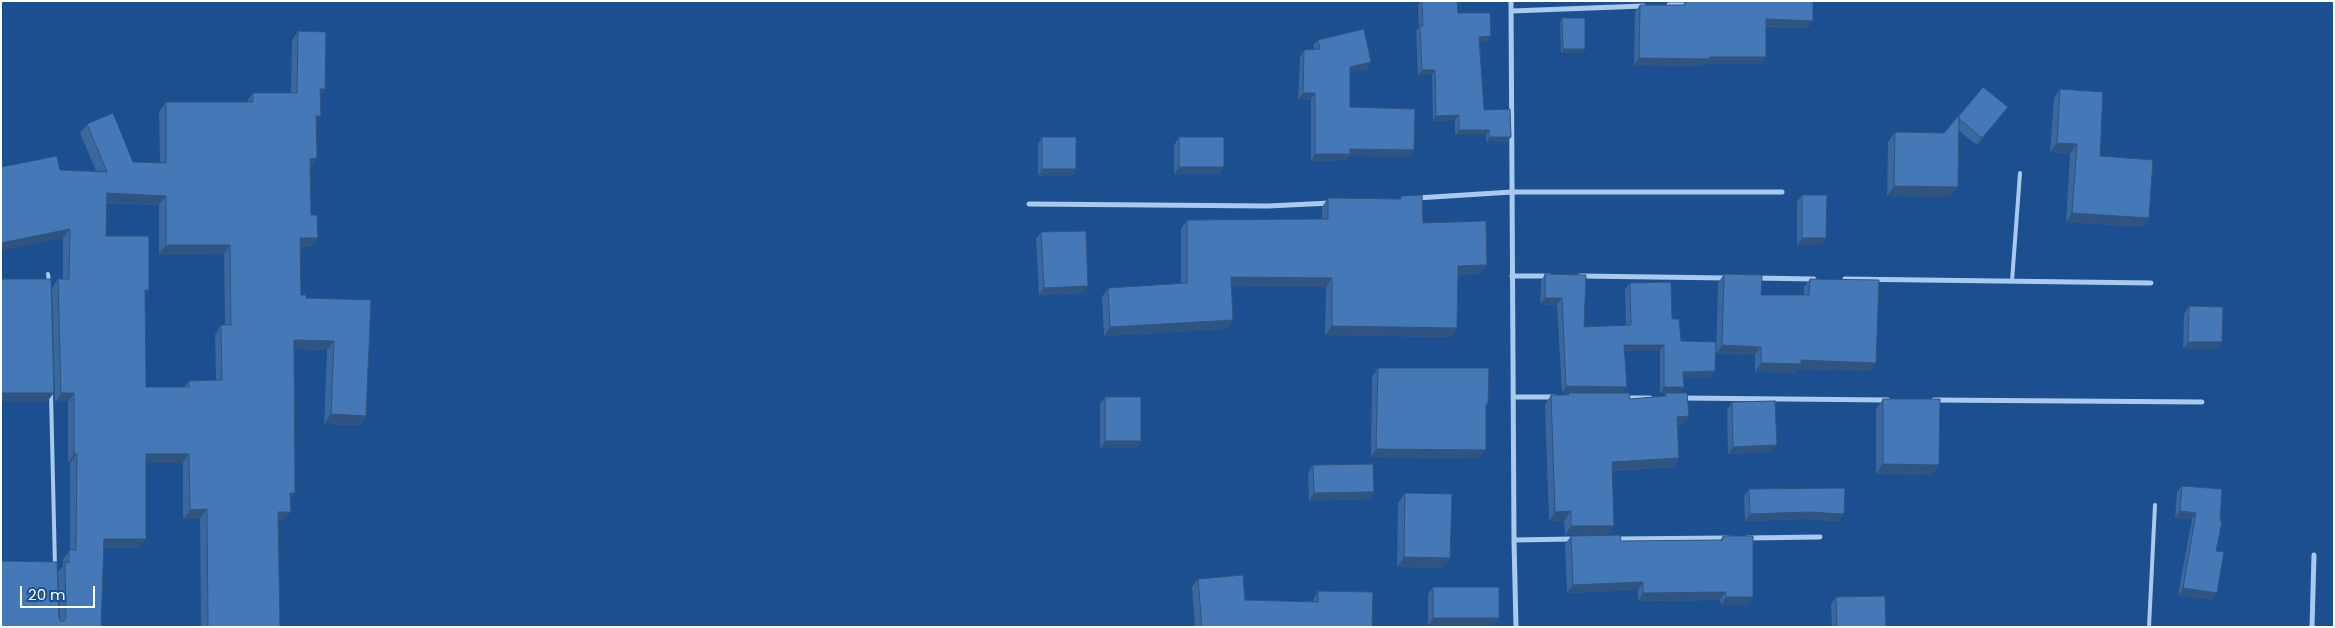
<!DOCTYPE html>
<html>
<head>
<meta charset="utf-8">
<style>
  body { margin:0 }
  #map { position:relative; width:2335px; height:628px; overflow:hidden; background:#1b4f8f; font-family:Poppins,sans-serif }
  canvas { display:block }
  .frame { position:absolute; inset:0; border:2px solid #fff; pointer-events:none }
  .scale { position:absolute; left:20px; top:586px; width:75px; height:22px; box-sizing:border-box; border:2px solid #fff; border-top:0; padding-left:6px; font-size:15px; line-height:18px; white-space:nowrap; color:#fff; -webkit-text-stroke:4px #1b4f8f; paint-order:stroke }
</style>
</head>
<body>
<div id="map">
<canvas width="2335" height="628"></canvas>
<div class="frame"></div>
<div class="scale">20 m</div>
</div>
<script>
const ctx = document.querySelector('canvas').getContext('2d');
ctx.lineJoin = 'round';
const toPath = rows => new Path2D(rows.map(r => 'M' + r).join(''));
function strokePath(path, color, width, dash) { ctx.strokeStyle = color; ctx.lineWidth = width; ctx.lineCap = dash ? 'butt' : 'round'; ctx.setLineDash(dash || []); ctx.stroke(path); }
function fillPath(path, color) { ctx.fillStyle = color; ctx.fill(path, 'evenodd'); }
strokePath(toPath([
  [48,274,49,282],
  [2012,281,2020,173],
  [51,394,55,567],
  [2149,627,2155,505]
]), '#a9c9ee', 4);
strokePath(toPath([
  [1511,1,1514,540,1516,627],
  [1669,5,1688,5],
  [1512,11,1643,6],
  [1417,198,1512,192,1782,192],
  [1029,204,1268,206,1331,203],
  [1512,276,1549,276],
  [1580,276,1727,278],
  [1755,278,1814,279],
  [1845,279,2151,283],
  [1513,397,1555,397],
  [1624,398,1650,398],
  [1681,398,1888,400],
  [1934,400,2202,402],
  [1747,538,1820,537],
  [1614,539,1728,538],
  [1514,540,1573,539],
  [2312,627,2314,555]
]), '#a9c9ee', 5);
fillPath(toPath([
  [1421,1,1458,13,1491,36,1487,42,1480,42,1484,110,1507,142,1486,142,1486,135,1455,135,1455,120,1433,121,1432,75,1418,75,1416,31,1419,26,1418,6],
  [1685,2,1808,28,1766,27,1766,57,1761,64,1705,64,1704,66,1634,65,1635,12,1640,5,1683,5],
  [1562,18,1585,49,1583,53,1561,53,1560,22],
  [298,31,325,89,320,96,321,116,316,122,310,168,311,247,300,247,301,295,306,298,371,300,366,416,359,425,324,424,327,350,294,349,290,500,284,521,278,521,280,627,201,627,200,519,183,519,183,463,146,463,139,548,103,548,101,627,1,627,59,618,60,620,58,572,63,566,63,559,70,550,70,463,68,463,68,402,55,402,52,288,58,279,63,279,63,238,60,170,96,171,80,133,87,124,133,162,160,163,159,112,166,102,247,102,253,93,291,93,292,40],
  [107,203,159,205,159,255,224,254,225,325,221,325,215,335,216,380,189,381,184,387,146,387,145,296,149,290,106,236],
  [1318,40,1367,69,1350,72,1350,107,1410,157,1349,156,1346,160,1311,161,1311,100,1298,99,1300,57,1304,50,1314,49,1313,46],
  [1983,87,2003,114,1977,145,1958,130,1950,197,1887,196,1888,142,1895,132,1944,133],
  [2060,89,2100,156,2149,218,2143,227,2066,222,2070,154,2050,152,2054,98],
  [1042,137,1076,169,1071,176,1038,176,1038,144],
  [1179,137,1224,167,1219,174,1174,174,1174,145],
  [1802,195,1826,238,1821,245,1797,245,1797,202],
  [1401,196,1423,223,1487,265,1480,274,1458,275,1451,337,1325,335,1326,287,1231,286,1227,329,1104,336,1102,297,1108,288,1181,284,1181,229,1187,220,1322,219,1322,207,1328,198,1398,199],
  [1041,232,1088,286,1083,293,1039,295,1036,239],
  [1545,274,1584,327,1626,325,1625,289,1630,283,1672,319,1681,341,1710,378,1684,378,1680,393,1689,416,1682,425,1677,426,1679,458,1673,467,1612,471,1614,526,1608,535,1565,535,1564,521,1549,521,1545,405,1551,395,1566,395,1568,393,1562,393,1557,305,1540,304,1541,281],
  [1625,351,1660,351,1660,394,1666,394,1664,396,1630,399,1623,393],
  [1724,274,1761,295,1804,295,1804,287,1810,279,1876,363,1870,371,1797,369,1795,373,1755,372,1755,355,1716,354,1718,283],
  [2189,306,2222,342,2217,349,2183,349,2184,314],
  [1378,368,1488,404,1486,407,1480,458,1371,457,1372,377],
  [1105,397,1141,441,1136,448,1100,448,1100,404],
  [1883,399,1939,465,1932,475,1876,474,1876,409],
  [1732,402,1772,452,1728,454,1727,410],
  [1313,465,1374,492,1369,499,1309,501,1308,473],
  [2182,486,2216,551,2213,600,2178,595,2192,519,2175,518,2177,492],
  [1749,489,1839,521,1803,519,1745,521,1744,496],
  [1405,493,1443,568,1397,567,1398,503],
  [1571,536,1621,541,1720,541,1723,536,1753,597,1747,605,1721,605,1720,600,1638,601,1638,590,1567,593,1565,544],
  [1198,579,1245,600,1313,602,1313,600,1318,591,1372,627,1195,627,1192,587],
  [1433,587,1494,625,1428,625,1428,594],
  [1836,597,1886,627,1832,627,1831,604]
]), '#3a679d');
fillPath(toPath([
  [1766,19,1813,21,1808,28,1761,26],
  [1491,36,1487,42,1476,42,1479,37],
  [1563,49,1585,49,1583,53,1561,53],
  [1709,57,1766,57,1761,64,1705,64,1704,66,1634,65,1639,58],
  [1371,62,1367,69,1346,73,1350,67],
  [1422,70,1435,70,1432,75,1418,75],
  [320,89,325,89,319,98],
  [1303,93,1315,93,1311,100,1298,99],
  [2008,107,2003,114,1977,145,1982,138],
  [1459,115,1455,120,1433,121,1436,116],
  [316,116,321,116,314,125],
  [1459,130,1489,130,1486,135,1455,135],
  [1490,137,1511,137,1507,142,1486,142],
  [2057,143,2077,144,2070,154,2050,152],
  [1350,149,1414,150,1410,157,1349,156,1346,160,1311,161,1315,154],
  [317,158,310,168,310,159],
  [1179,167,1224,167,1219,174,1174,174],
  [1042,169,1076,169,1071,176,1038,176],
  [1894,186,1958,187,1950,197,1887,196],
  [107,193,166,196,159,205,101,202],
  [2072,213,2149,218,2143,227,2066,222],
  [70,229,63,238,1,251,1,243],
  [300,238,318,238,311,247,294,247],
  [1802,238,1826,238,1821,245,1797,245],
  [166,245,230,245,224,254,159,255],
  [1487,265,1480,274,1452,275,1458,266],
  [1231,277,1332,278,1326,287,1225,286],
  [1088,286,1083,293,1039,295,1044,288],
  [145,290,149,290,142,299],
  [1545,298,1562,298,1557,305,1540,304],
  [1233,320,1227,329,1104,336,1110,327],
  [1332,326,1457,328,1451,337,1325,335],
  [294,340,334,341,327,350,288,349],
  [2188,342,2222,342,2217,349,2183,349],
  [1624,345,1664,345,1660,351,1620,351],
  [1722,345,1761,347,1755,355,1716,354],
  [1801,360,1876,363,1870,371,1797,369,1795,373,1755,372,1761,363],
  [1715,371,1710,378,1679,378,1683,372],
  [1566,386,1627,387,1622,393,1562,393],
  [1664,387,1684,387,1680,394,1660,394],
  [1,393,54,393,47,402,1,402],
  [61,393,74,393,68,402,55,402],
  [331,414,366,416,359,425,324,424],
  [1689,416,1682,425,1671,426,1677,417],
  [1105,441,1141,441,1136,448,1100,448],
  [1777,445,1772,452,1728,454,1733,447],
  [1376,449,1486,450,1480,458,1371,457],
  [74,454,77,454,70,463,68,463],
  [146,454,189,454,183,463,140,463],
  [1679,458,1673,467,1605,471,1612,462],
  [1883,464,1939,465,1932,475,1876,474],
  [1374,492,1369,499,1309,501,1314,493],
  [290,493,295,493,289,502],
  [207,509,200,519,183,519,190,510],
  [1571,511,1564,521,1549,521,1555,512],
  [2180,511,2196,513,2192,519,2175,518],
  [278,512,291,512,284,521,272,521],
  [1808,512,1844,514,1839,521,1803,519,1745,521,1750,514],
  [1571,526,1614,526,1608,535,1565,535],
  [104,539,146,539,139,548,97,548],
  [1404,557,1450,558,1443,568,1397,567],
  [1643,582,1638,590,1567,593,1573,585],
  [2183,588,2217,593,2213,600,2178,595],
  [1726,592,1720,600,1638,601,1643,593],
  [1726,597,1753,597,1747,605,1721,605],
  [1433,618,1499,618,1494,625,1428,625]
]), '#305480');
const building = toPath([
  [1422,1,1457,1,1458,13,1490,13,1491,36,1479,37,1484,110,1510,109,1511,137,1490,137,1489,130,1459,130,1459,115,1436,116,1435,70,1422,70,1420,26,1423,26,1422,1],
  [1707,1,1813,1,1813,21,1766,19,1766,57,1709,57,1709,59,1639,58,1640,5,1685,5,1685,2,1707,1],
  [1562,18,1585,18,1585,49,1563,49,1562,18],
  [1364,29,1371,62,1350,67,1350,107,1415,109,1414,150,1350,149,1350,154,1315,154,1315,93,1303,93,1304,50,1320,49,1318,40,1364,29],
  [298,31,326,32,325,89,320,89,321,116,316,116,317,158,310,159,311,215,317,215,318,238,300,238,301,295,306,295,306,298,371,300,366,416,331,414,334,341,294,340,295,493,290,493,291,512,278,512,280,627,208,627,207,509,190,510,189,454,146,454,146,539,104,539,101,627,1,627,1,561,57,562,59,618,60,621,64,621,66,618,65,562,69,563,69,550,76,550,77,454,74,454,74,393,61,393,58,279,69,279,70,229,1,243,1,167,57,156,60,170,107,172,87,124,113,113,133,162,166,163,166,102,253,102,253,93,297,93,298,31],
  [107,193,166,196,166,245,230,245,231,325,221,325,222,380,189,381,189,387,146,387,145,290,149,290,149,236,106,236,107,193],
  [1983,87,2008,107,1982,138,1959,119,1959,116,1983,87],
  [2060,89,2103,92,2100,156,2153,160,2149,218,2072,213,2077,144,2057,143,2060,89],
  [1959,115,1958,187,1894,186,1895,132,1944,133,1959,115],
  [1042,137,1076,137,1076,169,1042,169,1042,137],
  [1179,137,1224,137,1224,167,1179,167,1179,137],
  [1422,195,1423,223,1486,221,1487,265,1458,266,1457,328,1332,326,1332,278,1231,277,1233,320,1110,327,1108,288,1187,283,1187,220,1328,219,1328,198,1401,199,1401,196,1422,195],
  [1802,195,1827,195,1826,238,1802,238,1802,195],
  [1086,231,1088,286,1044,288,1041,232,1086,231],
  [1545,274,1586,275,1584,327,1631,325,1630,283,1671,282,1672,319,1679,319,1681,341,1716,342,1715,371,1683,372,1684,387,1664,387,1664,345,1624,345,1627,387,1566,386,1562,298,1545,298,1545,274],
  [1724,274,1762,275,1761,295,1809,295,1810,279,1879,280,1876,363,1801,360,1801,364,1761,363,1761,347,1722,345,1724,274],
  [1,279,51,279,54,393,1,393,1,279],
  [2189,306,2223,307,2222,342,2188,342,2189,306],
  [1378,368,1489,368,1488,404,1486,404,1486,450,1376,449,1378,368],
  [1568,393,1629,393,1630,399,1666,396,1666,393,1687,393,1689,416,1677,417,1679,458,1612,462,1614,526,1571,526,1571,511,1555,512,1551,395,1569,395,1568,393],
  [1105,397,1141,397,1141,441,1105,441,1105,397],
  [1883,399,1940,399,1939,465,1883,464,1883,399],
  [1775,401,1777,445,1733,447,1732,402,1775,401],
  [1373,464,1374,492,1314,493,1313,465,1373,464],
  [2182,486,2222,489,2220,521,2222,521,2216,551,2224,552,2217,593,2183,588,2196,513,2180,511,2182,486],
  [1845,488,1844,514,1808,512,1750,514,1749,489,1845,488],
  [1405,493,1452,494,1450,558,1404,557,1405,493],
  [1620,535,1621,541,1723,540,1723,536,1753,536,1753,597,1726,597,1726,592,1643,593,1643,582,1573,585,1571,536,1620,535],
  [1243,575,1245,600,1318,602,1318,591,1373,592,1372,627,1202,627,1198,579,1243,575],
  [1433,587,1499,587,1499,618,1433,618,1433,587],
  [1885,596,1886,627,1837,627,1836,597,1885,596]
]);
fillPath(building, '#4478b7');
strokePath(building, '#305480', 1);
</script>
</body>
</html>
